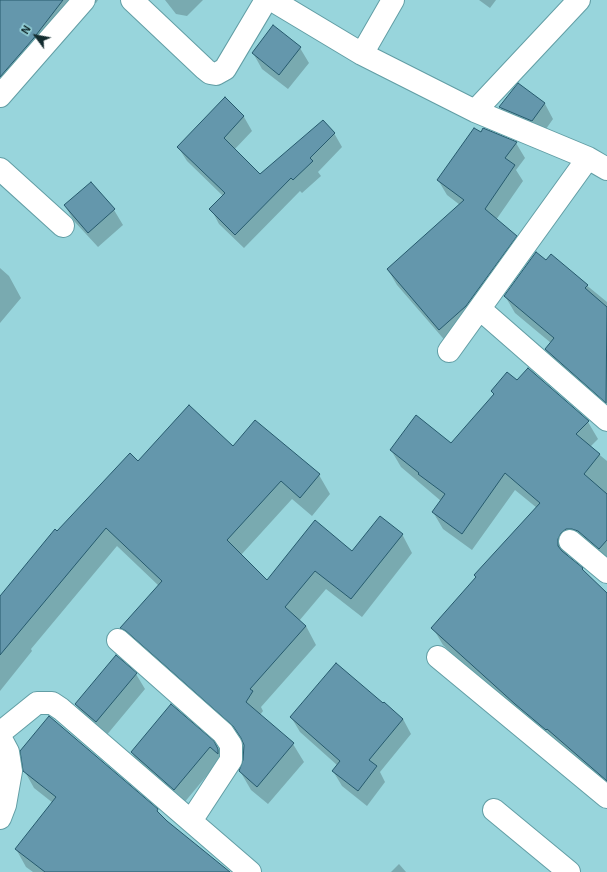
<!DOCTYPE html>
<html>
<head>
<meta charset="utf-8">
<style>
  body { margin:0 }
  #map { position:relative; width:607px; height:872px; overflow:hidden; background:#98d5dc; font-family:"Exo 2",sans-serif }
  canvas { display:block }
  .north { position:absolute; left:16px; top:16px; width:40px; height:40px; -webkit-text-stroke:3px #98d5dc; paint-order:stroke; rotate:302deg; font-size:11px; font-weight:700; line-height:16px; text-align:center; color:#132c2f }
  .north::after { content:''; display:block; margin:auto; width:14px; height:18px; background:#132c2f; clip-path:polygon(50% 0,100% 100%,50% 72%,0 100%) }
</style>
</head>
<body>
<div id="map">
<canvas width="607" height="872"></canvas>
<div class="north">N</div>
</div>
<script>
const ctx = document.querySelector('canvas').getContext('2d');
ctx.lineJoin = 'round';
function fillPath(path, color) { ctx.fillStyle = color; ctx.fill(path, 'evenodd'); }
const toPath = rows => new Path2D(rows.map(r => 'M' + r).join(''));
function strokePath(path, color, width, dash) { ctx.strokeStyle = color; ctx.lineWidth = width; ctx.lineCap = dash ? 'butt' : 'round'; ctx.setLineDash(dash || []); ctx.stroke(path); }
fillPath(toPath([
  [0,0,98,0,96,3,89,3,0,102],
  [165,0,203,0,187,16,176,14],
  [479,0,496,0,490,8],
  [300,48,309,63,288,89,262,69,253,53],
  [518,85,545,104,553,119,541,136,508,122,500,107],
  [225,98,244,117,252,131,234,150,260,176,334,133,342,147,318,172,321,176,302,193,300,191,244,248,219,224,211,209,223,196,187,161,178,147],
  [481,134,516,143,525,158,516,170,523,181,496,220,516,236,525,251,448,344,397,285,388,270,460,205,447,195,438,180],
  [91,183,114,210,123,225,98,247,74,221,65,206],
  [551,256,607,302,607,411,556,366,546,349,551,343,515,313,505,296,546,262],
  [0,268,9,276,21,298,0,323],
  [517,381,588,422,598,439,590,447,607,461,607,564,570,551,567,556,582,569,584,573,607,594,607,788,526,722,443,645,433,628,537,508,515,490,472,550,443,529,433,512,441,501,401,467,391,450,451,444,494,395,492,391],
  [255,421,319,475,330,494,312,516,292,499,241,555,267,581,353,553,402,534,412,553,362,617,326,589,299,621,306,626,316,645,261,707,263,711,260,715,293,744,304,762,268,804,251,790,240,771,244,761,244,744,138,649,132,646,121,628,159,586,117,546,31,649,32,651,0,691,0,597,57,532,139,462,233,447],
  [136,674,145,689,105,737,85,720,76,704],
  [171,705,218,749,227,765,219,761,183,804,141,768,132,753],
  [291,717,403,719,411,734,380,772,385,782,367,806,342,786,333,771,337,765,300,732],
  [24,770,157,810,162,817,228,872,33,872,26,867,16,849,53,803,34,788],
  [399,864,406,872,391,872]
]), '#0003');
const building = toPath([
  [0,0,63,0,33,39,0,77,0,0],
  [273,25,301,47,279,75,252,53,273,25],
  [518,83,545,103,532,121,499,107,518,83],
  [225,97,244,116,224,138,260,174,323,120,335,133,310,158,313,161,293,180,291,178,235,235,209,209,225,193,177,147,225,97],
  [474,128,481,132,483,128,517,142,505,158,515,165,485,209,517,236,466,306,439,330,387,269,464,200,437,180,474,128],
  [91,182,115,209,88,233,64,205,91,182],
  [536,252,546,260,551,254,588,285,585,288,607,307,606,403,545,349,554,338,504,296,536,252],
  [528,368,589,421,576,434,600,454,584,474,607,494,607,540,599,549,578,531,572,529,566,529,561,533,558,539,558,546,562,551,583,568,582,569,607,593,607,781,547,729,546,730,515,704,431,628,476,577,474,575,540,503,505,473,462,534,432,512,445,494,418,474,419,473,390,450,416,415,451,443,494,394,491,391,507,372,517,380,528,368],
  [189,405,233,446,255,420,320,474,300,498,281,481,227,540,267,580,315,520,352,551,380,516,403,534,351,599,315,571,285,607,306,626,250,689,253,691,246,702,294,743,257,787,239,771,243,760,244,745,241,738,233,726,126,631,120,628,162,581,106,528,0,655,0,596,55,529,57,531,130,453,138,461,189,405],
  [116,655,137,673,96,722,75,704,116,655],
  [336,663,383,703,384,702,403,719,369,760,377,766,358,791,332,771,340,761,290,717,336,663],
  [171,704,214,741,218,749,218,754,210,747,174,790,131,752,171,704],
  [49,716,158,809,157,811,167,821,230,872,45,872,15,849,56,797,23,771,20,751,49,716]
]);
fillPath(building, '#6497ac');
strokePath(building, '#265a6d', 1);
const minor = toPath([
  [132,0,205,69,210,73,216,74,225,69,266,0],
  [272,0,362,54,475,111,588,158,607,169],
  [362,54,393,0],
  [0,96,84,0],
  [475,111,579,0],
  [0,169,63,226],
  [480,309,607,420],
  [449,351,588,158],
  [570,541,607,572],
  [118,640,223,733,231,745,231,760,191,821],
  [438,657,607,797],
  [0,733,37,703,52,703,61,709,250,872],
  [0,737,8,752,11,771,5,805,0,818],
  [494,810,569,872]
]);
strokePath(minor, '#629ea5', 24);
strokePath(minor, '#fff', 22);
</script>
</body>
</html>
